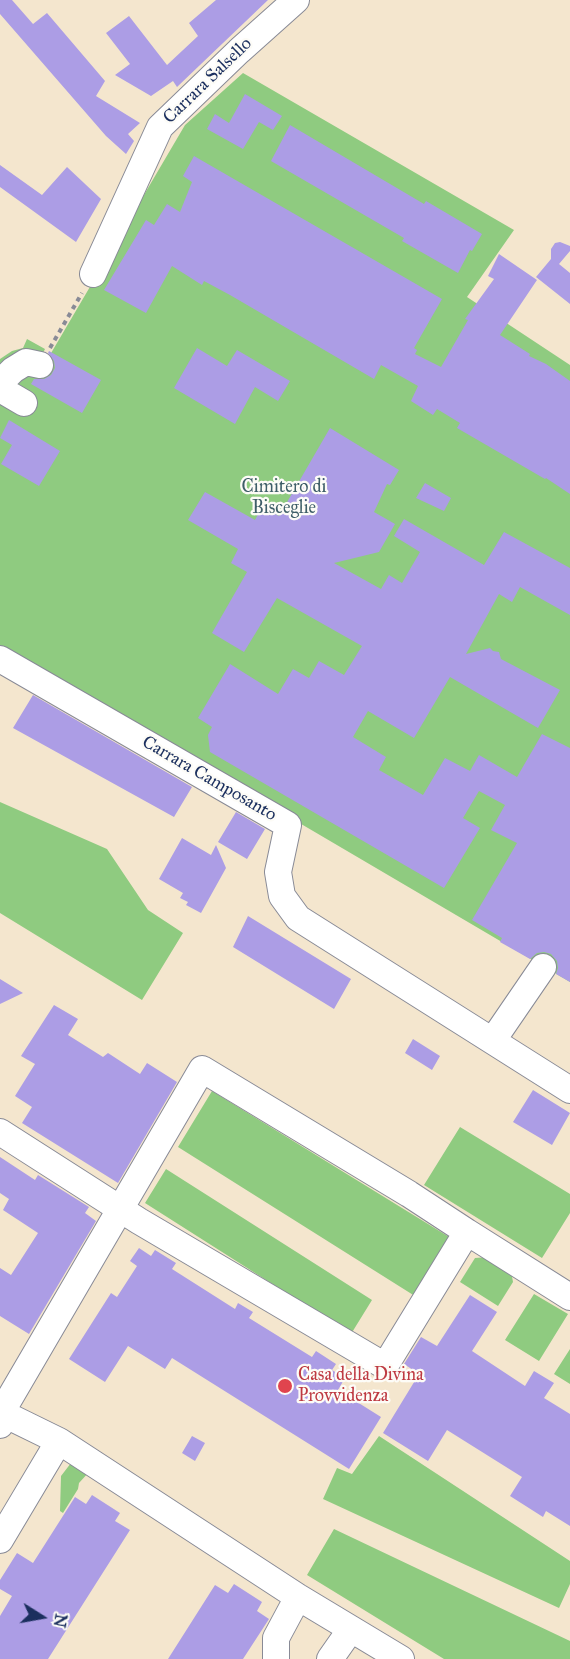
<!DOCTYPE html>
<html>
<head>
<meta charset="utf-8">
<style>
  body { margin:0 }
  #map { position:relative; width:570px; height:1659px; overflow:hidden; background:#f4e6ce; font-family:"IM FELL Great Primer",serif }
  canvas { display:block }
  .north { position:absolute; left:12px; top:1587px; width:60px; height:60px; -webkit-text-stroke:4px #fdfcf7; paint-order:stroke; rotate:101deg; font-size:16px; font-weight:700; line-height:24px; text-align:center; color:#1b2f5e }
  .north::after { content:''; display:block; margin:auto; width:21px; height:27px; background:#1b2f5e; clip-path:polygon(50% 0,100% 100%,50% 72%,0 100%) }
</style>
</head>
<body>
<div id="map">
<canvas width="570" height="1659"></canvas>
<div class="north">N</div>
</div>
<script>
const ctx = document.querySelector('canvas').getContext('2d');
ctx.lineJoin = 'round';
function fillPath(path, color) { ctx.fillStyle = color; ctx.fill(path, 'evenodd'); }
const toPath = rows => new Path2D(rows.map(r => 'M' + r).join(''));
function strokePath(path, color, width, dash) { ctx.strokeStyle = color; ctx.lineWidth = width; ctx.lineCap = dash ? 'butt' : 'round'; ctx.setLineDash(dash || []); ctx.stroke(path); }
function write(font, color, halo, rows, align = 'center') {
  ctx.font = font + ' "IM FELL Great Primer",serif'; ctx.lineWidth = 4.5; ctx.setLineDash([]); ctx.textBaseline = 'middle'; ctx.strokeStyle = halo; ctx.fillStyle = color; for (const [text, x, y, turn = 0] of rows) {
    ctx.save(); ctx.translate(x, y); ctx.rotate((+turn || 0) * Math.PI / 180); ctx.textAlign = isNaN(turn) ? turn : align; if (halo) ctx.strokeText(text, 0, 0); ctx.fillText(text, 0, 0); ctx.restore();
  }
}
fillPath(toPath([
  [243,73,514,230,467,297,570,365,570,982,0,647,0,359,12,351,23,348,27,339,45,349,41,357,47,360,185,125],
  [0,802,107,849,148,910,183,933,142,1000,0,913],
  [212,1091,454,1240,418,1298,178,1147],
  [460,1127,570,1194,570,1213,542,1258,424,1185],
  [166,1169,372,1300,351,1334,145,1203],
  [489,1257,511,1271,513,1282,498,1306,460,1282,475,1258],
  [534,1294,568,1314,539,1361,505,1340],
  [570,1349,570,1384,554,1374],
  [379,1436,570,1561,570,1584,559,1608,323,1499,337,1468,352,1474],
  [71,1463,89,1472,79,1483,78,1489,63,1513,60,1511,61,1476],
  [334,1529,570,1641,570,1659,444,1659,307,1575]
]), '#8fcb80');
fillPath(toPath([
  [0,0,12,0,33,24,47,13,105,81,96,96,140,123,128,134,134,141,126,154,106,136,0,14],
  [216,0,268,0,177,87,173,81,151,96,115,75,130,64,106,33,129,16,167,65,198,36,189,23],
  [245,94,282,116,273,130,259,122,243,149,207,129,215,114,229,123],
  [290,125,424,204,426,201,482,234,472,251,470,250,458,273,402,241,404,238,271,161],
  [194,156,442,299,414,348,417,350,415,354,441,367,468,320,465,319,494,279,488,276,499,254,537,280,500,335,530,354,529,356,546,364,570,381,570,494,546,478,545,479,457,428,460,423,437,409,433,415,411,401,418,386,381,365,374,379,230,295,204,281,202,285,172,266,146,313,104,290,146,220,154,225,167,204,180,212,192,182,183,176],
  [0,165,42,195,67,167,101,199,76,242,0,187],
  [560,242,570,246,570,251,559,264,570,273,570,304,536,277,551,259,551,249,555,243],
  [197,348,227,366,237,350,290,381,278,401,255,387,235,424,174,388],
  [49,351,101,380,82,413,31,384,34,379,44,379,51,375,55,368,54,361,48,353],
  [9,420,60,451,39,486,1,464,12,445,0,438],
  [330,428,399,470,390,485,387,484,374,512,395,524,379,552,334,563,381,589,389,575,402,583,420,552,394,536,404,519,484,565,504,532,570,568,570,615,520,587,512,602,499,594,466,654,490,648,493,651,499,652,501,659,560,690,538,728,450,677,414,738,368,711,353,737,386,757,379,770,423,795,445,758,470,771,479,755,517,777,542,734,570,748,570,982,556,974,558,968,557,961,551,954,544,952,537,953,530,959,500,942,502,938,472,920,517,843,491,830,505,805,479,791,463,818,480,828,444,888,210,752,208,735,212,727,198,718,230,664,278,694,293,669,309,678,319,661,344,675,362,646,277,598,244,652,212,633,247,572,231,563,238,549,188,520,205,492,255,520,262,507,279,516],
  [425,483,451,498,444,511,416,498],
  [33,695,192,787,174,817,13,728],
  [236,812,265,829,247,859,218,842],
  [182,838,211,855,216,845,226,868,201,913,186,905,188,902,180,898,183,893,159,879],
  [248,916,351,979,334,1009,233,947],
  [0,979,23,993,0,1004],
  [54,1005,78,1019,68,1035,103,1057,108,1053,140,1074,147,1063,177,1082,118,1183,22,1123,32,1107,15,1096,35,1064,21,1056],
  [413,1039,440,1056,432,1070,405,1053],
  [533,1090,570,1113,552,1145,513,1122],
  [0,1157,35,1180,38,1175,89,1207,85,1213,96,1221,29,1334,0,1316,0,1268,11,1275,38,1233,3,1210,9,1199,0,1193],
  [139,1248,151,1256,155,1250,176,1263,172,1269,235,1309,238,1303,253,1312,249,1318,312,1357,316,1351,336,1364,332,1370,345,1378,338,1390,381,1417,349,1469,172,1358,165,1369,128,1346,105,1382,69,1359,111,1293,117,1297,137,1266,130,1261],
  [470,1295,497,1312,472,1351,525,1386,534,1371,554,1383,544,1398,570,1414,570,1526,546,1511,543,1517,510,1496,522,1477,447,1430,428,1461,383,1433,419,1374,404,1364,421,1337,437,1346],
  [192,1436,205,1443,195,1461,182,1453],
  [92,1495,120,1513,115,1521,130,1530,48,1659,0,1659,0,1616,12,1596,0,1589,0,1580,17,1553,33,1563,75,1497,86,1504],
  [234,1584,262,1602,257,1611,269,1619,243,1659,168,1659,215,1585,228,1593]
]), '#ac9de5');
const minor = toPath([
  [93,274,160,127,239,51,296,0],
  [0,386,5,378,13,370,26,362,40,365],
  [0,389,24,403],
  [0,659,288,825,278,872,282,896,298,918,570,1090],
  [493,1040,543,967],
  [0,1132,139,1221,385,1366,467,1232,570,1297],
  [8,1401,202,1069,409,1194,467,1232],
  [0,1425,6,1415,59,1441],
  [0,1540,59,1441,298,1597,401,1659],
  [276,1659,276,1638,298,1597],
  [330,1659,351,1629]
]);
strokePath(minor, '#888a96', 28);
strokePath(toPath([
  [50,348,82,293]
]), '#888a96', 4, [4.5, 4.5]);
strokePath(minor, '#fff', 26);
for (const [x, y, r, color] of [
  [285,1386,8,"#e0444e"]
]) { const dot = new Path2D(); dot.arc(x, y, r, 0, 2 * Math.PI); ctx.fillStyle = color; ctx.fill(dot); strokePath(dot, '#fdfcf7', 2); }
write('18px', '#1b2f5e', '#fdfcf7', [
  ["Carrara Salsello",208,81,-44],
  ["Carrara Camposanto",209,779,30]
]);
write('18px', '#3e5e68', '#fdfcf7', [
  ["Cimitero di",284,488],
  ["Bisceglie",284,509]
]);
write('18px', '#be3a42', '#fdfcf7', [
  ["Casa della Divina",298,1376],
  ["Provvidenza",298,1397]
], 'left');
</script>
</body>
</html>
